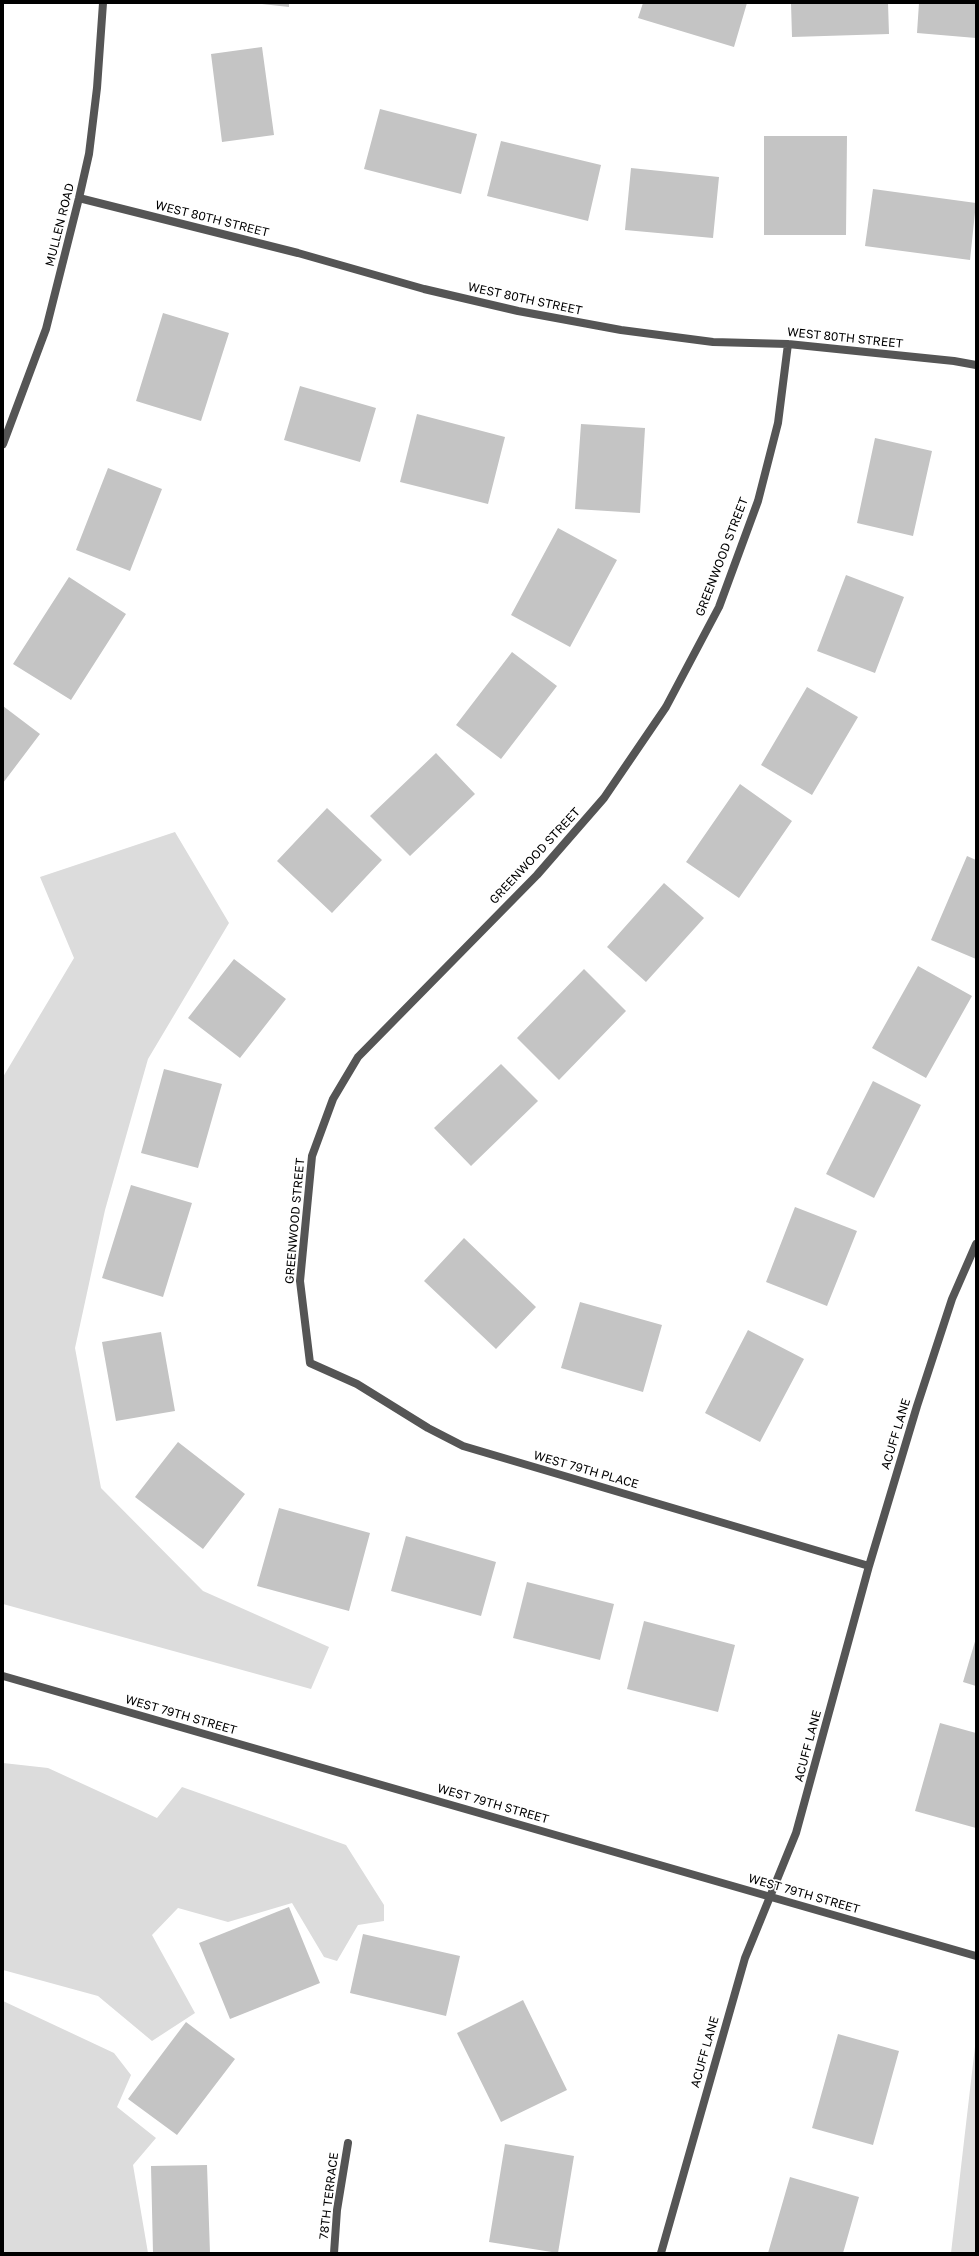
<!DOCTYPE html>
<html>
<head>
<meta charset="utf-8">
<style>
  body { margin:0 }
  #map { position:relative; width:979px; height:2256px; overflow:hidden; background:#fff; font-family:"Golos Text",sans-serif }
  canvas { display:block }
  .frame { position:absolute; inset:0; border:4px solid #000; pointer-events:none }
</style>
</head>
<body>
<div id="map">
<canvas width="979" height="2256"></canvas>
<div class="frame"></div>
</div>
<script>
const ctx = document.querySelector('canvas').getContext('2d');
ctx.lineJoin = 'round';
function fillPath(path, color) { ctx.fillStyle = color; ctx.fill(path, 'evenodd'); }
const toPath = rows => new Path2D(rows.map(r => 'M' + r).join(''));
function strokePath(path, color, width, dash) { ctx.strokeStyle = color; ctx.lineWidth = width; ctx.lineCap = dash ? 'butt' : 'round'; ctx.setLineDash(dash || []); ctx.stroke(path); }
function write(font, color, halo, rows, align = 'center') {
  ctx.font = font + ' "Golos Text",sans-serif'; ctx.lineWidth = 3.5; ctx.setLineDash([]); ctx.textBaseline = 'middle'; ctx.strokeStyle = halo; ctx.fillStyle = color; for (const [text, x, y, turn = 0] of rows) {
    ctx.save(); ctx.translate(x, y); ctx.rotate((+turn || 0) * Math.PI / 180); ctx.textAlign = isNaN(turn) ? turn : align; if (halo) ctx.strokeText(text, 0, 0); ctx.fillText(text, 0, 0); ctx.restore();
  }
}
fillPath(toPath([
  [175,832,229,923,148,1059,105,1210,75,1348,101,1488,203,1591,329,1647,311,1689,3,1604,3,1077,74,958,40,877],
  [3,1763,48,1768,157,1818,182,1787,346,1845,384,1905,384,1921,358,1925,337,1961,324,1957,292,1903,228,1922,178,1908,152,1935,195,2013,152,2041,98,1996,3,1970],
  [3,2001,114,2053,131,2075,117,2107,156,2138,133,2165,148,2253,3,2253],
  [976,2038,976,2253,951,2253]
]), '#dcdcdc');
fillPath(toPath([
  [253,3,289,3,289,7],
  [643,3,747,3,734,47,638,18],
  [791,3,888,3,889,34,792,37],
  [919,3,976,3,976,38,917,33],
  [262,47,274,135,222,142,211,54],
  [380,109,477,134,461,194,364,169],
  [764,136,847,136,846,235,764,235],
  [501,141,601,165,588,221,487,196],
  [631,168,719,177,713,238,625,230],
  [873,189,976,203,970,260,865,246],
  [163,313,229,333,201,421,136,401],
  [300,386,376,408,360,462,284,440],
  [417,414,505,437,488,504,400,482],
  [581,424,645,428,640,513,575,509],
  [875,438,932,451,913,536,857,523],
  [108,468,162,489,130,571,76,550],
  [558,528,617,560,570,647,511,615],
  [846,575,904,597,875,673,817,651],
  [69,577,126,614,71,700,13,664],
  [512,652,557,686,501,759,456,725],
  [807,687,858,717,812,795,761,765],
  [3,706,40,734,3,783],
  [436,753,475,794,410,856,370,816],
  [740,784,792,821,739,898,686,862],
  [327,808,382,860,332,913,277,861],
  [967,856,976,860,976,959,931,940],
  [664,883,704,918,646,982,607,947],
  [234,959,286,999,240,1058,188,1018],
  [918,966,972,996,926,1078,872,1048],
  [584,969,626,1011,559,1080,517,1038],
  [501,1064,538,1101,471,1166,434,1128],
  [164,1069,222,1084,198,1168,141,1153],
  [873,1081,921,1105,874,1198,826,1174],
  [131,1185,192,1203,163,1297,102,1278],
  [795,1207,857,1231,827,1306,766,1282],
  [464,1238,536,1307,496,1349,424,1281],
  [580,1302,662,1325,643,1392,561,1368],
  [748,1330,804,1359,760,1442,705,1413],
  [161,1332,175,1411,116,1421,102,1342],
  [178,1442,245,1494,203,1549,135,1497],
  [279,1508,370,1533,349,1611,257,1586],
  [406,1536,496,1562,481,1616,391,1591],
  [527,1582,614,1604,600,1660,513,1638],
  [644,1621,735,1645,718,1712,627,1689],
  [976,1638,976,1686,963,1682],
  [940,1723,976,1733,976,1828,915,1811],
  [289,1907,320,1983,230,2019,199,1943],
  [363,1934,460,1956,446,2016,350,1993],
  [523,2000,567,2090,501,2122,457,2033],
  [186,2022,235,2059,177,2135,128,2099],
  [838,2034,899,2051,873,2145,812,2128],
  [505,2144,574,2156,558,2253,489,2242],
  [207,2165,210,2253,153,2253,151,2166],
  [790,2177,859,2197,843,2253,768,2253]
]), '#c4c4c4');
strokePath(toPath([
  [79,198,298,253,424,289,518,311,621,330,713,342,788,344,954,361,976,365],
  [788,344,778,423,758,501,719,607,666,707,604,798,537,875,358,1057,333,1099,312,1156,300,1281,310,1363,357,1384,428,1428,463,1446,869,1566],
  [3,444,46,329,79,198,89,154,97,88,103,3],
  [334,2253,337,2210,348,2143],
  [661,2253,745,1958,796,1833,869,1566,917,1406,952,1299,976,1244]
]), '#555', 8);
strokePath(toPath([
  [3,1676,976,1956]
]), '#555', 8);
write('12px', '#000', '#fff', [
  ["WEST 80TH STREET",212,219,14],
  ["MULLEN ROAD",60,225,-76],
  ["WEST 80TH STREET",525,299,12],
  ["WEST 80TH STREET",845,338,6],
  ["GREENWOOD STREET",722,557,-69],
  ["GREENWOOD STREET",535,856,-47],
  ["GREENWOOD STREET",295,1221,-85],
  ["ACUFF LANE",896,1434,-73],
  ["WEST 79TH PLACE",586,1470,16],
  ["WEST 79TH STREET",181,1715,16],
  ["ACUFF LANE",808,1746,-75],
  ["WEST 79TH STREET",493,1804,16],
  ["WEST 79TH STREET",804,1894,16],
  ["ACUFF LANE",705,2052,-74],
  ["78TH TERRACE",329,2196,-83]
]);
</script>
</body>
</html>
